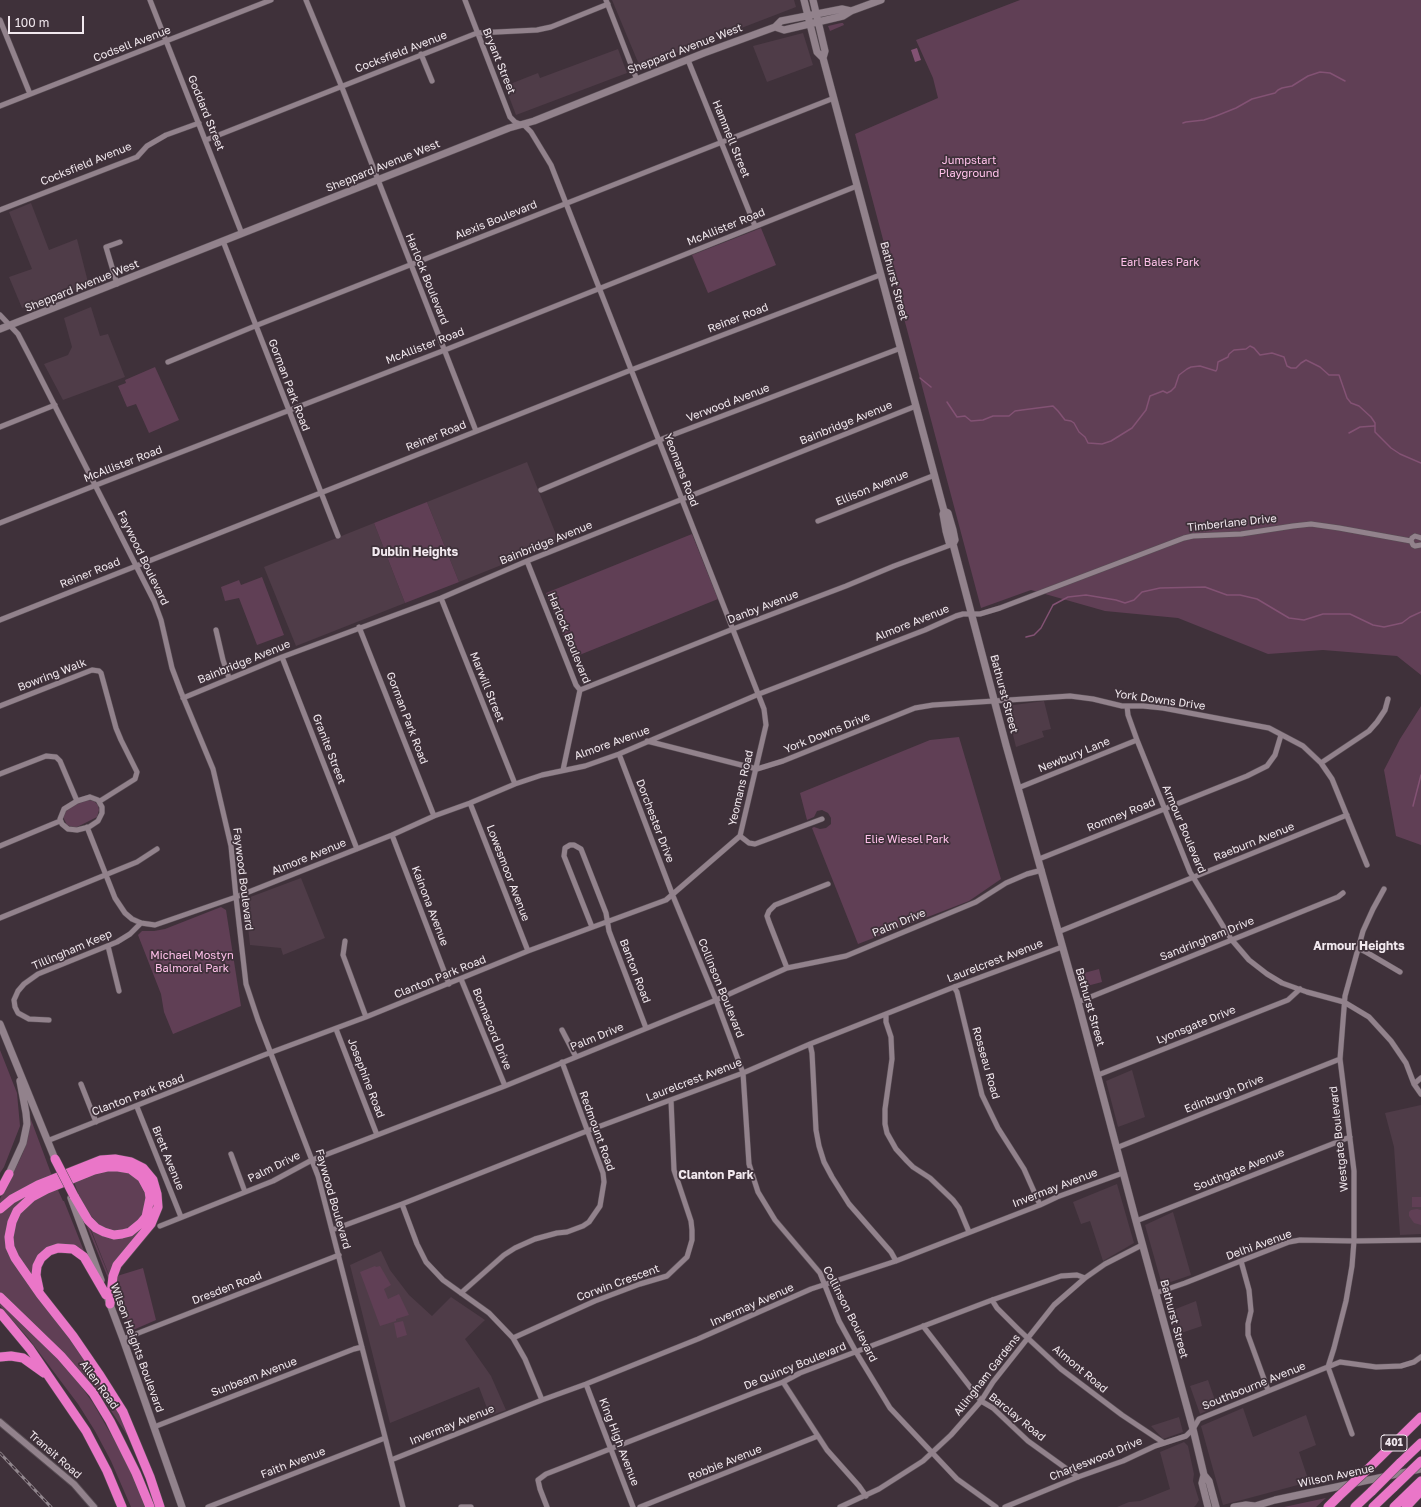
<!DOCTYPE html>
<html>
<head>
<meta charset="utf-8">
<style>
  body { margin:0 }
  #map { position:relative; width:1421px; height:1507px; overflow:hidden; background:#3f313a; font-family:"Golos Text",sans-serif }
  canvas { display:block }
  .scale { position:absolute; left:8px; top:16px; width:76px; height:18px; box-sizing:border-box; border:2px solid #f1e8ee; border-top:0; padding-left:5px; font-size:12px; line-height:14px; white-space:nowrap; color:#f1e8ee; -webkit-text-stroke:3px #3f313a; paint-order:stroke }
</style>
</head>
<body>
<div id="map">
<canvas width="1421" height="1507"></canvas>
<div class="scale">100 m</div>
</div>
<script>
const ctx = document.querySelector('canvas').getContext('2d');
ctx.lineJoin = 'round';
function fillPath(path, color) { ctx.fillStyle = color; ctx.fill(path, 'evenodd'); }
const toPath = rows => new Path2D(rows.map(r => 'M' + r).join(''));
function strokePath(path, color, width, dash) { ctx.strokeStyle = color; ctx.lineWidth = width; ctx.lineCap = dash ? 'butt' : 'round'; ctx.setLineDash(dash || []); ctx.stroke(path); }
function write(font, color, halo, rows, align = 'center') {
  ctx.font = font + ' "Golos Text",sans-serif'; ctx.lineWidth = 3.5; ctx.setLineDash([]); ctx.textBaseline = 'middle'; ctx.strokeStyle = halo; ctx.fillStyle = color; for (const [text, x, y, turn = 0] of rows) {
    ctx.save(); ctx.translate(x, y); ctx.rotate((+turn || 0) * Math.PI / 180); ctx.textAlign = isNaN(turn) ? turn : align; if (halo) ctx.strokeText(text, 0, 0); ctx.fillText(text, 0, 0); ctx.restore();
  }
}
fillPath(toPath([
  [612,0,794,0,796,7,640,67],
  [803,33,813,65,767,82,753,46],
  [618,49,627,73,516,115,505,86,538,73,540,78],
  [31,203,49,250,77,239,89,286,22,308,9,277,32,269,9,212],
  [91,307,100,336,108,334,125,377,63,400,44,364,68,355,72,347,64,318],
  [527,462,559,542,459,582,427,502],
  [374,523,405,603,296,646,264,567],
  [1044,701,1051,729,1042,731,1044,737,1016,747,1006,706],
  [301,878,325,938,283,955,281,948,250,945,245,899],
  [1132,1070,1145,1117,1118,1127,1106,1081],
  [1421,1105,1421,1234,1400,1235,1394,1147,1385,1113],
  [1117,1184,1134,1243,1103,1261,1090,1221,1081,1224,1073,1202],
  [1173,1212,1191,1275,1162,1285,1145,1225],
  [381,1251,390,1270,409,1295,432,1316,451,1297,485,1320,465,1339,491,1376,506,1410,490,1416,479,1387,390,1423,350,1265],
  [1196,1301,1202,1326,1175,1335,1168,1312],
  [1208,1380,1217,1406,1200,1414,1190,1386],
  [1243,1408,1253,1437,1306,1415,1316,1445,1299,1452,1309,1482,1223,1505,1201,1426],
  [1179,1417,1183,1432,1163,1439,1151,1426],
  [1184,1442,1188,1446,1194,1474,1193,1481,1199,1500,1196,1505,1194,1507,1117,1507,1129,1502,1140,1501,1170,1489,1160,1452]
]), '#4f3c48');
fillPath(toPath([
  [1020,0,1421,0,1421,675,1397,656,1323,650,1268,654,1178,618,1105,611,1031,590,981,608,855,134,938,98,933,78,916,40],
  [841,23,843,23,844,25,830,31,828,26],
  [761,228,776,265,708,293,692,255],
  [155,367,179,420,149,433,136,404,127,407,118,386,126,383,125,380],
  [427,502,459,582,405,603,374,523],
  [692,534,718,599,572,658,546,593],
  [262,577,284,635,257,645,239,598,225,601,221,587,239,580,241,585],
  [1421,706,1421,845,1396,836,1384,770,1400,739],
  [959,737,1001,879,969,901,858,944,812,828,814,827,820,829,826,828,831,824,831,818,828,813,822,810,817,811,814,817,807,820,800,793,930,740],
  [89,800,94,801,98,805,99,810,97,817,77,827,72,827,67,825,63,817,64,811,77,803],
  [221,907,226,910,241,1006,173,1034,164,1012,161,994,138,935,142,931,154,931,165,929],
  [1099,969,1102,982,1087,986,1084,973],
  [0,1050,17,1093,20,1126,4,1167,0,1173],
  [30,1117,52,1176,0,1205,0,1199,22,1155,27,1140],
  [106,1171,113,1171,130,1173,138,1180,146,1196,143,1215,132,1226,124,1230,116,1231,100,1226,94,1221,95,1220,88,1212,81,1201,74,1182],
  [57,1188,63,1201,64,1201,86,1256,51,1247,32,1277,16,1252,14,1243,13,1236,16,1219,29,1203],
  [30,1192,7,1226,25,1279,96,1375,114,1403,129,1433,127,1435,100,1394,84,1375,64,1353,0,1293,0,1211],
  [1412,1197,1421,1197,1421,1207,1412,1207],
  [1417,1209,1421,1210,1421,1225,1414,1223,1409,1216,1409,1212,1411,1210],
  [84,1219,88,1224,109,1276,110,1283],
  [90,1227,100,1233,139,1229,143,1230,109,1275],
  [375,1266,376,1267,380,1266,391,1285,384,1289,388,1299,399,1294,409,1315,396,1319,396,1321,380,1326,360,1272],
  [143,1268,156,1320,133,1330,129,1327,116,1286,117,1276],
  [0,1303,47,1347,78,1382,93,1403,128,1464,147,1507,131,1507,111,1461,95,1431,78,1404,29,1339,0,1306],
  [403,1321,407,1335,397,1338,394,1323],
  [1326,1498,1316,1507,1284,1507]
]), '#603f55');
fillPath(toPath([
  [917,48,921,60,915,62,911,50]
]), '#835274');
strokePath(toPath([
  [1183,123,1186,122,1204,120,1216,116,1236,108,1252,99,1275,93,1278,90,1282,88,1292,86,1308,76,1320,72,1330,73,1345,81],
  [920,378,931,387],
  [947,402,957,417,965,416,971,421,983,420,993,416,1009,416,1015,411,1022,410,1053,406,1058,411,1065,420,1071,421,1074,423,1079,432,1085,437,1088,443,1102,444,1111,441,1132,428,1146,410,1150,396,1163,391,1167,393,1171,391,1175,387,1179,375,1187,369,1191,367,1200,366,1216,371,1217,369,1218,362,1228,357,1229,354,1234,350,1246,349,1250,346,1254,348,1260,355,1272,353,1284,357,1287,366,1291,368,1296,368,1301,363,1306,360,1320,367,1329,375,1339,375,1347,398,1351,403,1359,406,1371,417,1375,423,1375,432,1391,448,1400,454,1421,463],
  [1349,433,1360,427,1374,426],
  [1026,637,1034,635,1041,628,1053,605,1068,597,1086,595,1116,600,1125,603,1134,600,1142,592,1160,588,1205,587,1227,595,1240,595,1257,599,1289,618,1304,620,1323,614,1350,614,1373,625,1384,627,1402,623,1410,617,1421,612],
  [1413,806,1421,775]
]), '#835274', 1.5);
const minor = toPath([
  [150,0,242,234],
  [306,0,341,85,476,431],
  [606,0,637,80],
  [0,20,30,94],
  [421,54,432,81],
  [688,60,755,226],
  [0,106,271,0],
  [206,140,477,33,537,30,551,27,608,4],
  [0,210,137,157,147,146,166,135,199,123],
  [223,241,338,536],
  [117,284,106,247,120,242],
  [0,315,18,334,30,357,154,601,161,620,172,668,181,692,213,769,231,846,236,897,246,984,258,1020,318,1176,403,1507],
  [168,362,255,326,834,98],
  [0,427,55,405],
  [541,490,667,437,901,348],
  [818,521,935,475],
  [0,523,104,482,445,350,857,186],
  [1421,538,1415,536,1412,538,1411,541,1413,545,1415,546,1421,545],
  [527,561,576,685,580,690],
  [441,598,515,784],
  [0,620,631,370,880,275],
  [359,627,434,816],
  [216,630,223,660,229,678],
  [282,657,357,849],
  [580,690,733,629,846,586,894,566,953,544],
  [183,698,282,657,441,598,527,561,916,406],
  [0,706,92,670,99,671,101,673,116,728,121,740,137,772,135,779,100,801],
  [1127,706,1128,715,1137,740,1190,872,1231,939,1249,960,1267,974,1282,983,1307,992,1344,1002,1369,1017,1391,1041,1406,1063,1414,1084,1421,1094],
  [647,741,757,769,783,761,915,708,933,705,1070,696,1093,699,1122,706,1143,706,1163,708,1269,728,1303,746,1321,763,1332,779,1367,865],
  [619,754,673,896,716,1000,743,1073,749,1164,758,1192,775,1220,820,1273,839,1321,856,1352,890,1408,957,1479,996,1507],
  [1321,763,1369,731,1377,722,1385,710,1388,699],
  [563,770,580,690],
  [0,774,46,756,56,757,60,761,77,801],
  [1018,788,1137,740],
  [90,797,98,800,102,807,102,813,98,821,89,827,77,830,68,829,62,824,60,819,64,809,77,801,90,797],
  [470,803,528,951],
  [87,827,115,898,125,913,132,919,141,923,155,925,236,897,392,835,434,816,470,803,515,784,542,775,585,766,619,754,759,694,925,630,956,616,963,614,980,614,1000,608,1184,538,1193,536,1241,534,1293,526,1311,524,1339,528,1411,541],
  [392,835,449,984],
  [740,836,749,843,755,844,822,819],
  [0,846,60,821],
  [1039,859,1247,776,1267,766,1275,755,1281,735],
  [0,918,137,862,157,849],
  [592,927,564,856,565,848,570,845,574,845,581,849,606,913,609,931,646,1028],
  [1058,932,1347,815],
  [345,941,343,955,366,1017],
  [108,946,119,991],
  [1358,948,1366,952,1400,972],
  [787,968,769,922,767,916,769,911,775,905,828,884],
  [461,979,505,1086],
  [954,987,957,992,982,1095,998,1128,1024,1169,1040,1205],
  [1078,1002,1338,897,1343,893],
  [886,1014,886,1022,891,1037,892,1059,885,1109,885,1124,887,1133,896,1149,907,1161,913,1167,930,1178,953,1200,959,1208,969,1232],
  [49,1020,29,1019,18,1013,15,1007,14,1000,18,991,24,984,38,974,117,942,130,934,141,923],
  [336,1029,377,1135],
  [562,1030,576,1057],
  [810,1044,812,1053,816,1130,819,1146,824,1162,832,1177,849,1204,891,1252,896,1261],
  [1098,1075,1288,1000,1300,989],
  [81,1084,96,1122],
  [1414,1084,1421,1078],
  [137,1107,181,1217],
  [47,1141,264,1055,366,1017,528,951,666,900,740,836,766,725,764,709,551,165,531,132,525,126,515,122,510,117,465,0],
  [1116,1148,1340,1059],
  [231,1154,245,1192],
  [402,1204,417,1244,426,1262,443,1280,489,1313,513,1338,525,1359,542,1400],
  [1136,1221,1350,1137],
  [160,1226,273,1181,312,1160,505,1086,716,1000,787,968,846,956,976,902,1006,883,1027,874,1042,870],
  [332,1230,402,1204,587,1131,743,1073,810,1044,954,987,1062,947],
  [1241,1261,1249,1290,1251,1311,1248,1324,1248,1335,1268,1390],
  [461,1293,504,1255,515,1248,535,1239,557,1233,567,1232,583,1226,589,1222,600,1206,604,1182,603,1173,562,1062],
  [1156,1293,1185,1283,1289,1242,1300,1240,1354,1241,1421,1240],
  [992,1300,997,1308,1019,1330,1061,1369,1122,1415,1164,1443],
  [923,1326,981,1401,993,1408,1028,1441,1078,1477],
  [513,1338,595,1301,640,1284,667,1276,687,1257,692,1240,692,1230,691,1221,674,1170,671,1100],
  [123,1339,339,1255],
  [783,1382,827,1450,859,1486,866,1496],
  [586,1384,633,1507],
  [154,1427,354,1349,362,1347],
  [1352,1434,1328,1367,1334,1348,1346,1301,1352,1266,1354,1241,1354,1171,1340,1059,1345,996,1363,931,1373,909,1384,889],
  [391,1460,542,1400,586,1384,698,1339,811,1289,896,1261,1040,1205,1057,1197,1123,1173],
  [208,1507,385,1438],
  [461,1507,471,1507],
  [547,1507,540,1489,538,1480,546,1474,756,1392,783,1382,800,1373,992,1300,1061,1276,1077,1275,1085,1278],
  [640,1507,818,1436],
  [840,1507,879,1489,923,1461,951,1435,981,1401,993,1382,1054,1305,1085,1278,1105,1264,1142,1245],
  [1005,1507,1078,1477,1123,1461,1155,1446,1186,1436,1193,1429,1199,1419,1340,1362,1376,1367,1401,1366,1414,1362,1421,1357]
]);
const tertiary = toPath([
  [0,1422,74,1484,94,1507]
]);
const secondary = toPath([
  [804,0,817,52,823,58],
  [813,0,825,51,823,58,944,511,948,513,953,530,955,540,953,544,1006,745,1078,1002,1136,1221,1193,1429,1204,1475,1209,1481,1216,1507],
  [775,27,784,30,843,16,851,11,881,0],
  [0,329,509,128,534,121,704,53,775,27,781,21,842,9,851,11],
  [944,511,943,514,946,531,949,542,953,544],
  [0,1024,55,1159],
  [7,1178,23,1143,27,1124,26,1113,20,1081],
  [71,1198,101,1280],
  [108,1299,123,1339,182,1507],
  [1204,1475,1202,1483,1208,1507],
  [1234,1507,1246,1505,1255,1506,1275,1500,1421,1469]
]);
const motorway = toPath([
  [0,1191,9,1174],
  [74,1196,88,1220,96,1228,104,1232,114,1235,122,1234,130,1232,141,1223,146,1217,150,1198,149,1191,142,1178,130,1169,118,1167,107,1167,94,1170,47,1189,32,1197,17,1211,12,1222,9,1237,10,1247,15,1258,40,1294,73,1336,99,1374,123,1412,150,1477,160,1507],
  [0,1209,12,1199,38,1185,101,1160,115,1159,131,1162,143,1168,153,1180,157,1194,158,1207,151,1224,117,1265,113,1276,110,1304],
  [39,1289,36,1275,37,1266,41,1258,49,1251,58,1248,73,1249,84,1257,106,1295],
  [0,1297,61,1356,93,1393,110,1421,136,1473,150,1507],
  [0,1313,30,1349,86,1431,107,1471,122,1507],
  [0,1357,11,1356,23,1358,44,1373],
  [1400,1463,1421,1443],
  [1368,1469,1421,1417],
  [1328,1507,1339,1496],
  [1355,1507,1372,1491],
  [1373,1507,1394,1487],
  [1394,1507,1421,1481],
  [1406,1507,1421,1491]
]);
strokePath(minor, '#5a4f56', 6);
strokePath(tertiary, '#5a4f56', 8);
strokePath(secondary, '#5a4f56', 8);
strokePath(motorway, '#5a4f56', 10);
strokePath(minor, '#92828c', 5);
strokePath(tertiary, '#92828c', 6);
strokePath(secondary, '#92828c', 7);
strokePath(motorway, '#ea76c8', 9);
const rail = toPath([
  [0,1453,51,1507]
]);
strokePath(rail, '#90858c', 3);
strokePath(rail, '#3f313a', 1.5, [4.5]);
const motorwayBridge = toPath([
  [55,1159,74,1196],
  [1394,1487,1421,1461],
  [1372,1491,1400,1463],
  [1339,1496,1368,1469]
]);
strokePath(motorwayBridge, '#5a4f56', 10, []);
strokePath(motorwayBridge, '#ea76c8', 9);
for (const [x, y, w] of [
  [1394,1443,26]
]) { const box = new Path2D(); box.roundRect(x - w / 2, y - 8, w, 16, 3); ctx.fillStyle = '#3f313a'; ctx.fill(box); strokePath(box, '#f1e8ee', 1); }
write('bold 10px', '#f1e8ee', null, [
  ["401",1394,1443]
]);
write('11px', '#f1e8ee', '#3f313a', [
  ["Codsell Avenue",132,44,-21],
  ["Sheppard Avenue West",685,49,-21],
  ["Cocksfield Avenue",401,52,-21],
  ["Bryant Street",499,61,68],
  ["Goddard Street",206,113,68],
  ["Hammell Street",731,139,68],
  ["Cocksfield Avenue",86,164,-22],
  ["Sheppard Avenue West",383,166,-22],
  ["Alexis Boulevard",496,220,-22],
  ["McAllister Road",726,227,-22],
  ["Harlock Boulevard",427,279,68],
  ["Bathurst Street",894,281,75],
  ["Sheppard Avenue West",82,286,-22],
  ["Reiner Road",738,318,-21],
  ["McAllister Road",425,346,-21],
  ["Gorman Park Road",289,385,69],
  ["Verwood Avenue",728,403,-21],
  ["Bainbridge Avenue",846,423,-22],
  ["Reiner Road",436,436,-22],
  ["McAllister Road",123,464,-21],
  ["Yeomans Road",681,470,69],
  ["Ellison Avenue",872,488,-22],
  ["Timberlane Drive",1232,523,-6],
  ["Bainbridge Avenue",546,543,-22],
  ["Faywood Boulevard",143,558,64],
  ["Reiner Road",90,573,-22],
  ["Danby Avenue",763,607,-21],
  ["Almore Avenue",912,623,-22],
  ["Harlock Boulevard",569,638,68],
  ["Bainbridge Avenue",244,662,-22],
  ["Bowring Walk",52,675,-21],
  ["Marwill Street",487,687,68],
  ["Bathurst Street",1004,694,75],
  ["York Downs Drive",1160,700,8],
  ["Gorman Park Road",407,718,69],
  ["York Downs Drive",827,733,-22],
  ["Almore Avenue",612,743,-20],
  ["Granite Street",329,749,69],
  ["Newbury Lane",1074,755,-22],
  ["Yeomans Road",741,788,-77],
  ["Romney Road",1121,815,-22],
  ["Dorchester Drive",655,821,69],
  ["Armour Boulevard",1184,829,67],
  ["Raeburn Avenue",1254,842,-22],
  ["Almore Avenue",309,857,-22],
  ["Lowesmoor Avenue",508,873,69],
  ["Faywood Boulevard",243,879,83],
  ["Kainona Avenue",430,906,69],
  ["Palm Drive",899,923,-22],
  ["Sandringham Drive",1207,939,-22],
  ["Tillingham Keep",72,950,-23],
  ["Laurelcrest Avenue",995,961,-21],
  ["Banton Road",635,971,69],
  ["Clanton Park Road",440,977,-22],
  ["Collinson Boulevard",721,988,68],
  ["Bathurst Street",1090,1007,74],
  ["Lyonsgate Drive",1196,1025,-22],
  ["Bonnacord Drive",492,1029,68],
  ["Palm Drive",597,1037,-22],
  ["Rosseau Road",986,1063,74],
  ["Josephine Road",366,1078,69],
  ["Laurelcrest Avenue",694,1080,-21],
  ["Edinburgh Drive",1224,1094,-22],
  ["Clanton Park Road",138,1095,-21],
  ["Redmount Road",597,1131,70],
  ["Westgate Boulevard",1339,1139,-96],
  ["Brett Avenue",168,1158,68],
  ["Palm Drive",274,1167,-26],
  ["Southgate Avenue",1239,1170,-22],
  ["Invermay Avenue",1055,1188,-21],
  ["Faywood Boulevard",333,1199,74],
  ["Delhi Avenue",1259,1245,-20],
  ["Corwin Crescent",618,1283,-20],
  ["Dresden Road",227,1288,-21],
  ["Invermay Avenue",752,1305,-24],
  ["Collinson Boulevard",850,1314,63],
  ["Bathurst Street",1174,1319,75],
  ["Wilson Heights Boulevard",137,1348,70],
  ["De Quincy Boulevard",795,1366,-22],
  ["Almont Road",1080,1369,40],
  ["Allingham Gardens",987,1375,-52],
  ["Sunbeam Avenue",254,1377,-21],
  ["Allen Road",99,1385,54],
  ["Southbourne Avenue",1254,1386,-22],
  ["Barclay Road",1017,1417,39],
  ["Invermay Avenue",452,1425,-22],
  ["King High Avenue",619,1442,69],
  ["Transit Road",55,1455,41],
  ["Charleswood Drive",1096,1459,-22],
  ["Faith Avenue",293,1463,-21],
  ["Robbie Avenue",725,1463,-22],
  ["Wilson Avenue",1336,1476,-12]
]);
write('11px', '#ffc1ea', '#3f313a', [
  ["Jumpstart",969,161],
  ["Playground",969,174],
  ["Earl Bales Park",1160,263],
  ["Elie Wiesel Park",907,840],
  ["Michael Mostyn",192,956],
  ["Balmoral Park",192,969]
]);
write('bold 12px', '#f1e8ee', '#3f313a', [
  ["Dublin Heights",415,552],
  ["Armour Heights",1359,946],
  ["Clanton Park",716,1175]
]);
</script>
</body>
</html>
